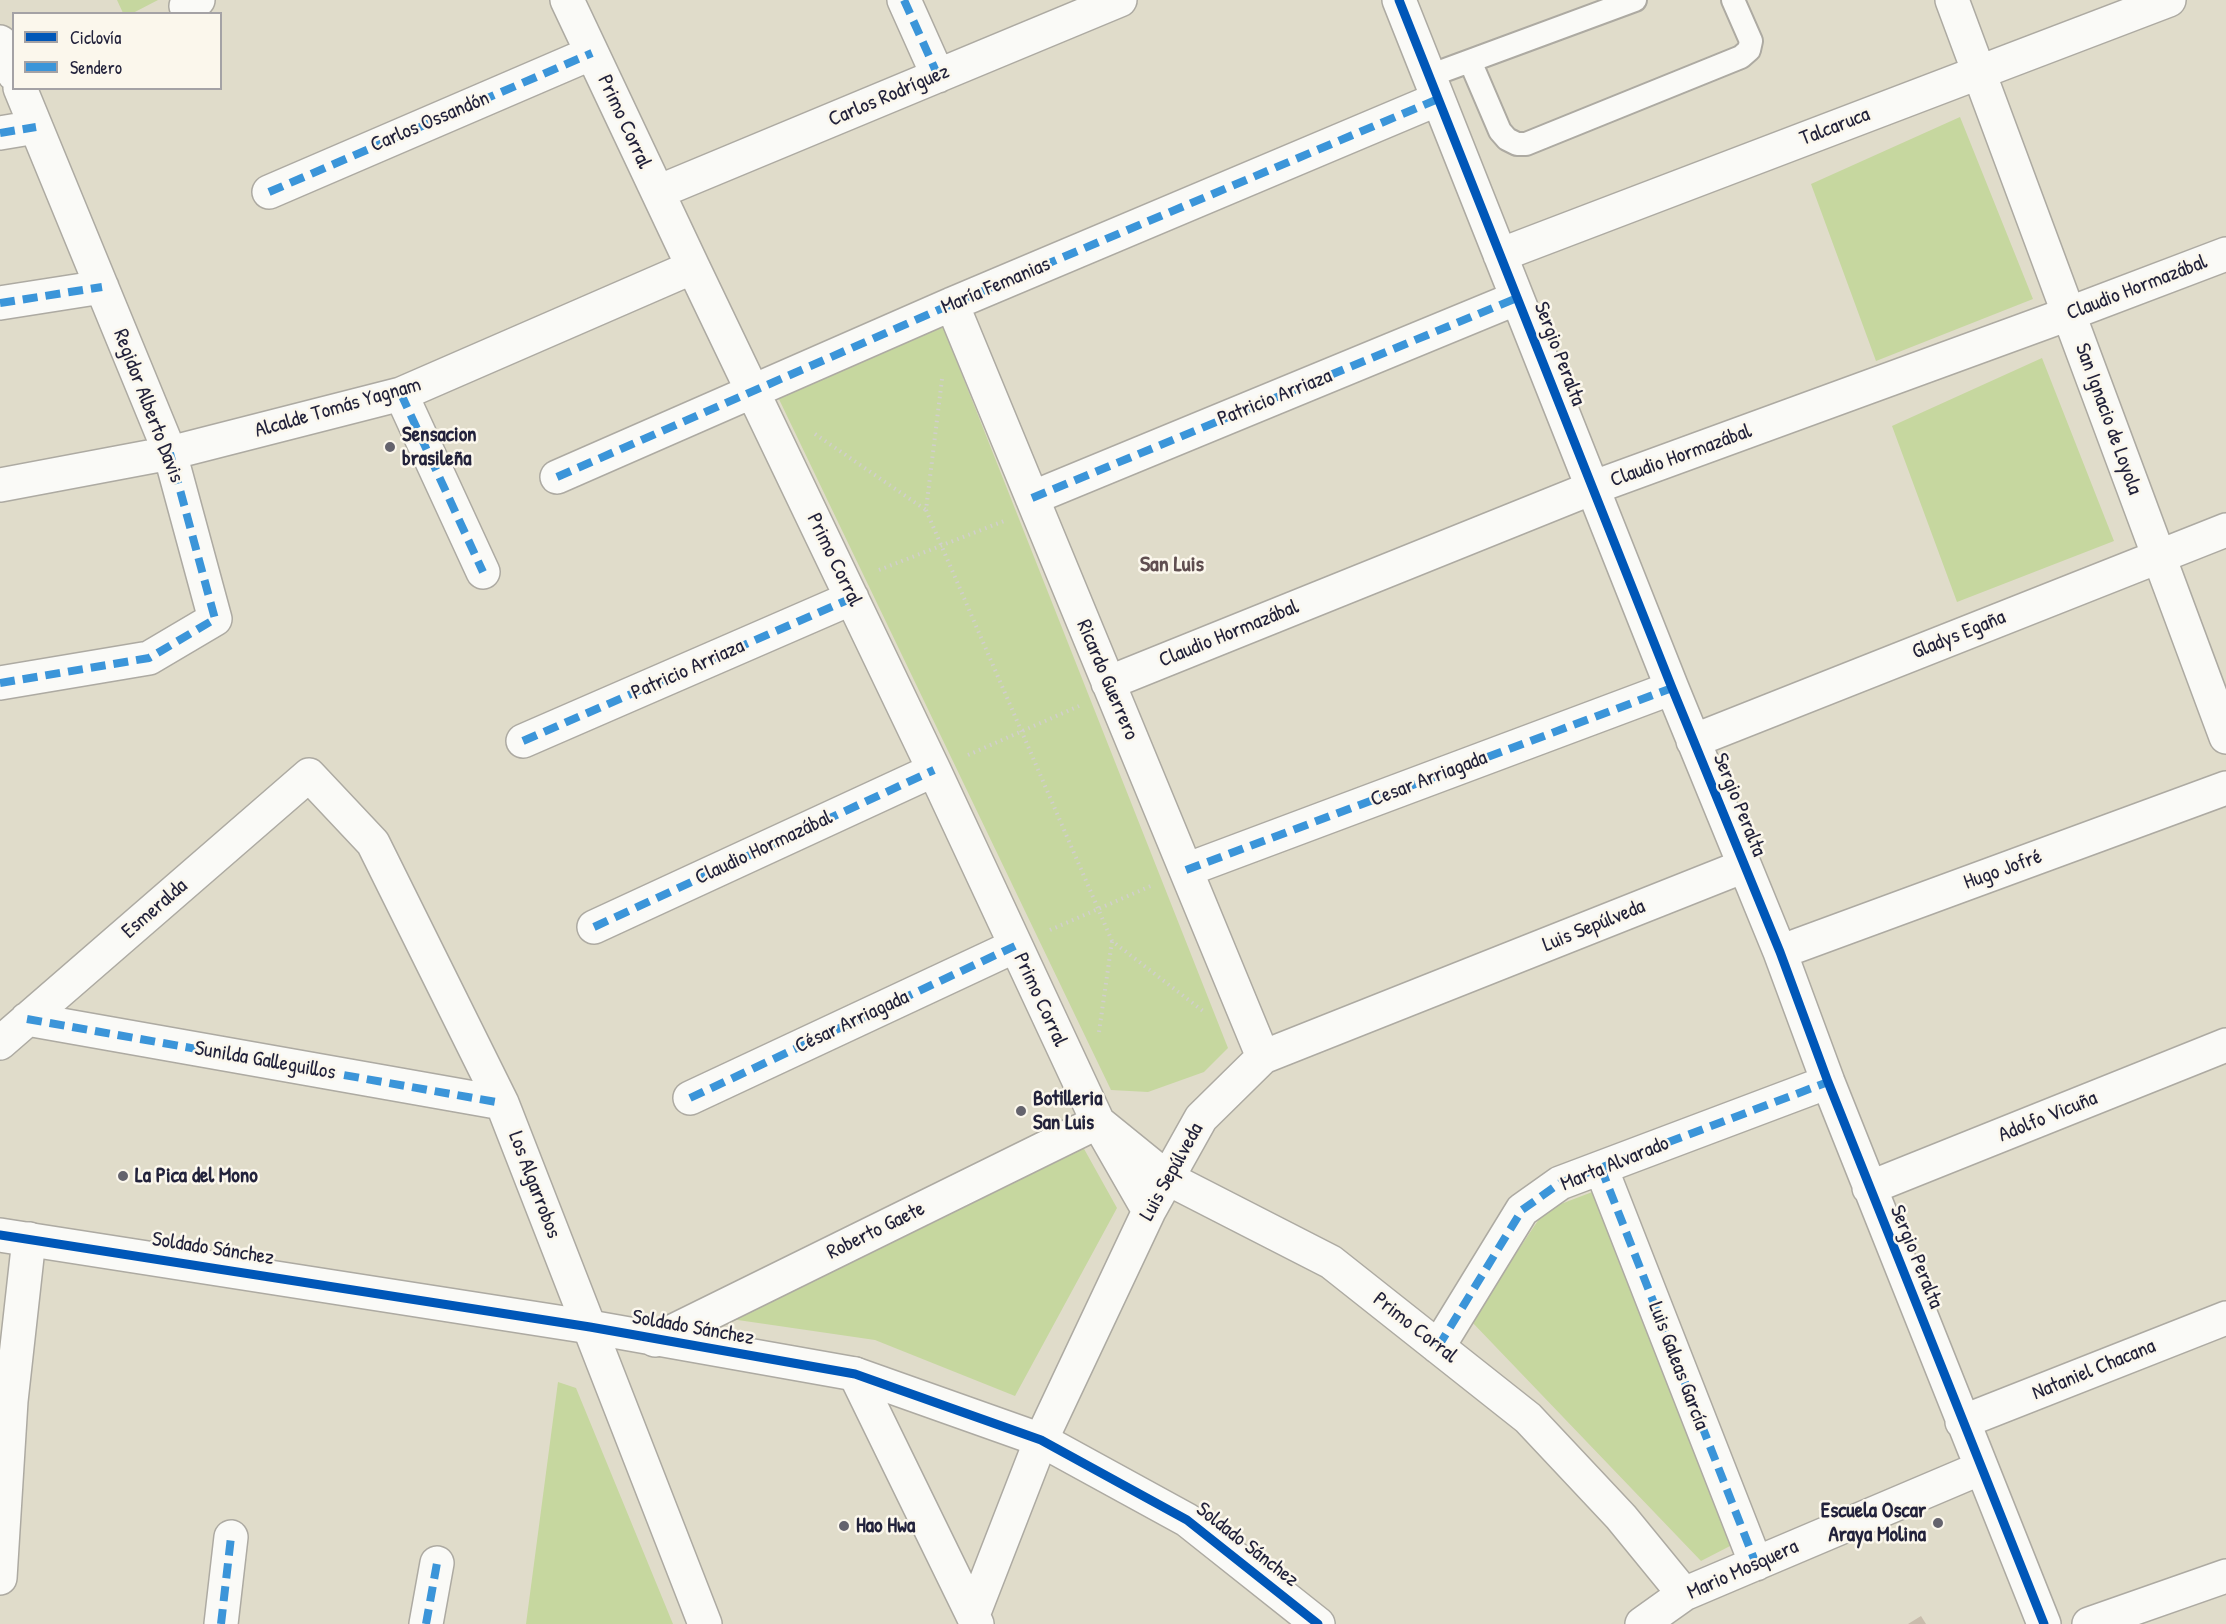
<!DOCTYPE html>
<html>
<head>
<meta charset="utf-8">
<style>
  body { margin:0 }
  #map { position:relative; width:2226px; height:1624px; overflow:hidden; background:#e0dcca; font-family:"Patrick Hand",sans-serif }
  canvas { display:block }
  .legend { position:absolute; left:12px; top:12px; width:210px; height:78px; box-sizing:border-box; background:#fbf7ec; border:2px solid #a4a2a5; margin:0; padding:8px 10px; list-style:none; font-size:18px; color:#22223b }
  .legend li { display:flex; align-items:center; gap:12px; height:30px }
  .legend b { width:30px; border:2px solid #a4a2a5 }
</style>
</head>
<body>
<div id="map">
<canvas width="2226" height="1624"></canvas>
<ul class="legend">
<li><b style="height:8px;background:#0057b8"></b>Ciclovía</li>
<li><b style="height:8px;background:#3b95d9"></b>Sendero</li>
</ul>
</div>
<script>
const ctx = document.querySelector('canvas').getContext('2d');
ctx.lineJoin = 'round';
function fillPath(path, color) { ctx.fillStyle = color; ctx.fill(path, 'evenodd'); }
const toPath = rows => new Path2D(rows.map(r => 'M' + r).join(''));
function strokePath(path, color, width, dash) { ctx.strokeStyle = color; ctx.lineWidth = width; ctx.lineCap = dash ? 'butt' : 'round'; ctx.setLineDash(dash || []); ctx.stroke(path); }
function write(font, color, halo, rows, align = 'center') {
  ctx.font = font + ' "Patrick Hand",sans-serif'; ctx.lineWidth = 5; ctx.setLineDash([]); ctx.textBaseline = 'middle'; ctx.strokeStyle = halo; ctx.fillStyle = color; for (const [text, x, y, turn = 0] of rows) {
    ctx.save(); ctx.translate(x, y); ctx.rotate((+turn || 0) * Math.PI / 180); ctx.textAlign = isNaN(turn) ? turn : align; if (halo) ctx.strokeText(text, 0, 0); ctx.fillText(text, 0, 0); ctx.restore();
  }
}
fillPath(toPath([
  [117,0,158,0,131,14,123,13],
  [1960,117,2033,299,1876,361,1811,184],
  [942,324,1228,1048,1204,1072,1148,1092,1111,1090,776,393],
  [2042,358,2114,541,1957,602,1892,426],
  [1083,1147,1117,1208,1015,1396,875,1340,724,1318],
  [1595,1191,1732,1545,1701,1561,1471,1321,1545,1210],
  [558,1382,576,1388,673,1624,526,1624]
]), '#c6d79f');
fillPath(toPath([
  [1921,1616,1926,1624,1908,1624]
]), '#c8bcac');
const service = toPath([
  [1470,61,1500,131,1507,139,1517,144,1526,144,1741,57,1749,50,1751,41,1733,0],
  [1429,76,1635,0]
]);
const minor = toPath([
  [567,0,693,267,934,770,1098,1122,1149,1211],
  [904,0,938,76],
  [1399,0,1672,688,1780,952,1828,1082,2044,1624],
  [1952,0,2226,737],
  [186,6,198,0],
  [0,42,14,74],
  [0,133,36,127],
  [269,192,592,53],
  [658,192,1120,0],
  [1500,255,2169,0],
  [0,303,102,287],
  [952,304,1263,1057],
  [401,394,483,572],
  [557,477,952,304,1438,99],
  [0,485,170,453,401,394,693,267],
  [1032,498,1517,298],
  [0,683,149,658,215,619,170,453,20,88],
  [1108,683,1592,488,2068,314,2226,254],
  [523,741,852,598],
  [1693,741,2226,530],
  [1186,870,1672,688],
  [594,927,934,770],
  [1780,952,2226,788],
  [27,1019,502,1103],
  [0,1043,309,775,373,843,502,1103,705,1624],
  [690,1098,1015,946],
  [1601,1168,1756,1564],
  [1869,1188,2226,1045],
  [655,1340,1098,1122,1167,1178,1331,1262,1528,1418,1621,1517,1684,1594],
  [1438,1347,1522,1210,1560,1183,1828,1082],
  [855,1374,977,1624],
  [1962,1422,2226,1318],
  [0,1578,11,1401,29,1239],
  [973,1615,1041,1440,1149,1211,1201,1118,1263,1057,1744,866],
  [221,1624,231,1537],
  [426,1624,437,1563],
  [1642,1624,1684,1594,1981,1468],
  [2089,1624,2226,1576]
]);
const tertiary = toPath([
  [0,1235,590,1327,855,1374,1041,1440,1187,1520,1318,1624]
]);
strokePath(service, '#adaaa2', 26);
strokePath(minor, '#adaaa2', 36);
strokePath(tertiary, '#adaaa2', 36);
strokePath(toPath([
  [942,379,926,510,1112,941,1203,1011],
  [815,434,926,510],
  [879,570,1004,521],
  [968,755,1079,706],
  [1050,930,1153,885],
  [1099,1032,1112,941]
]), '#d1cfcc', 4, [1.5, 4.5]);
strokePath(service, '#fafaf7', 22);
strokePath(minor, '#fafaf7', 33);
strokePath(tertiary, '#fafaf7', 33);
strokePath(toPath([
  [904,0,938,76],
  [0,133,36,127],
  [269,192,592,53],
  [0,303,102,287],
  [401,394,483,572],
  [557,477,952,304,1438,99],
  [1032,498,1517,298],
  [0,683,149,658,215,619,170,453],
  [523,741,852,598],
  [1186,870,1672,688],
  [594,927,934,770],
  [27,1019,502,1103],
  [690,1098,1015,946],
  [1601,1168,1756,1564],
  [1438,1347,1522,1210,1560,1183,1828,1082],
  [221,1624,231,1537],
  [426,1624,437,1563]
]), '#3b95d9', 8, [15, 8]);
strokePath(toPath([
  [1399,0,1672,688,1780,952,1828,1082,2044,1624],
  [0,1235,590,1327,855,1374,1041,1440,1187,1520,1318,1624]
]), '#0057b8', 9);
for (const [x, y, r, color] of [
  [390,447,6,"#64636d"],
  [1021,1111,6,"#64636d"],
  [123,1176,6,"#64636d"],
  [1938,1523,6,"#64636d"],
  [844,1526,6,"#64636d"]
]) { const dot = new Path2D(); dot.arc(x, y, r, 0, 2 * Math.PI); ctx.fillStyle = color; ctx.fill(dot); strokePath(dot, '#fbf7ec', 2); }
write('21px', '#22223b', '#fbf7ec', [
  ["Carlos Rodríguez",889,96,-23],
  ["Carlos Ossandón",430,122,-23],
  ["Primo Corral",624,122,65],
  ["Talcaruca",1835,127,-21],
  ["María Femanias",996,286,-23],
  ["Claudio Hormazábal",2137,288,-21],
  ["Sergio Peralta",1559,354,69],
  ["Patricio Arriaza",1275,398,-22],
  ["Regidor Alberto Davis",148,406,69],
  ["Alcalde Tomás Yagnam",338,408,-16],
  ["San Ignacio de Loyola",2108,419,70],
  ["Claudio Hormazábal",1681,456,-20],
  ["Primo Corral",834,560,64],
  ["Claudio Hormazábal",1229,634,-22],
  ["Gladys Egaña",1959,635,-22],
  ["Patricio Arriaza",688,670,-24],
  ["Ricardo Guerrero",1107,680,67],
  ["Cesar Arriagada",1429,779,-21],
  ["Sergio Peralta",1739,805,68],
  ["Claudio Hormazábal",764,848,-25],
  ["Hugo Jofré",2003,870,-20],
  ["Esmeralda",155,909,-41],
  ["Luis Sepúlveda",1594,926,-22],
  ["Primo Corral",1040,1000,65],
  ["César Arriagada",852,1022,-25],
  ["Sunilda Galleguillos",265,1061,10],
  ["Adolfo Vicuña",2048,1117,-22],
  ["Marta Alvarado",1615,1164,-22],
  ["Luis Sepúlveda",1172,1172,-61],
  ["Los Algarrobos",534,1185,69],
  ["Roberto Gaete",876,1231,-26],
  ["Soldado Sánchez",213,1249,9],
  ["Sergio Peralta",1916,1257,68],
  ["Soldado Sánchez",693,1328,10],
  ["Primo Corral",1415,1328,38],
  ["Luis Galeas García",1678,1366,69],
  ["Nataniel Chacana",2094,1370,-22],
  ["Soldado Sánchez",1247,1545,38],
  ["Mario Mosquera",1743,1570,-24]
]);
write('bold 21px', '#22223b', '#fbf7ec', [
  ["Sensacion",402,435],
  ["brasileña",402,459],
  ["Botilleria",1033,1099],
  ["San Luis",1033,1123],
  ["La Pica del Mono",135,1176],
  ["Escuela Oscar",1926,1511,"right"],
  ["Araya Molina",1926,1535,"right"],
  ["Hao Hwa",856,1526]
], 'left');
write('bold 22px', '#5f4e50', '#fbf7ec', [
  ["San Luis",1172,565]
]);
</script>
</body>
</html>
